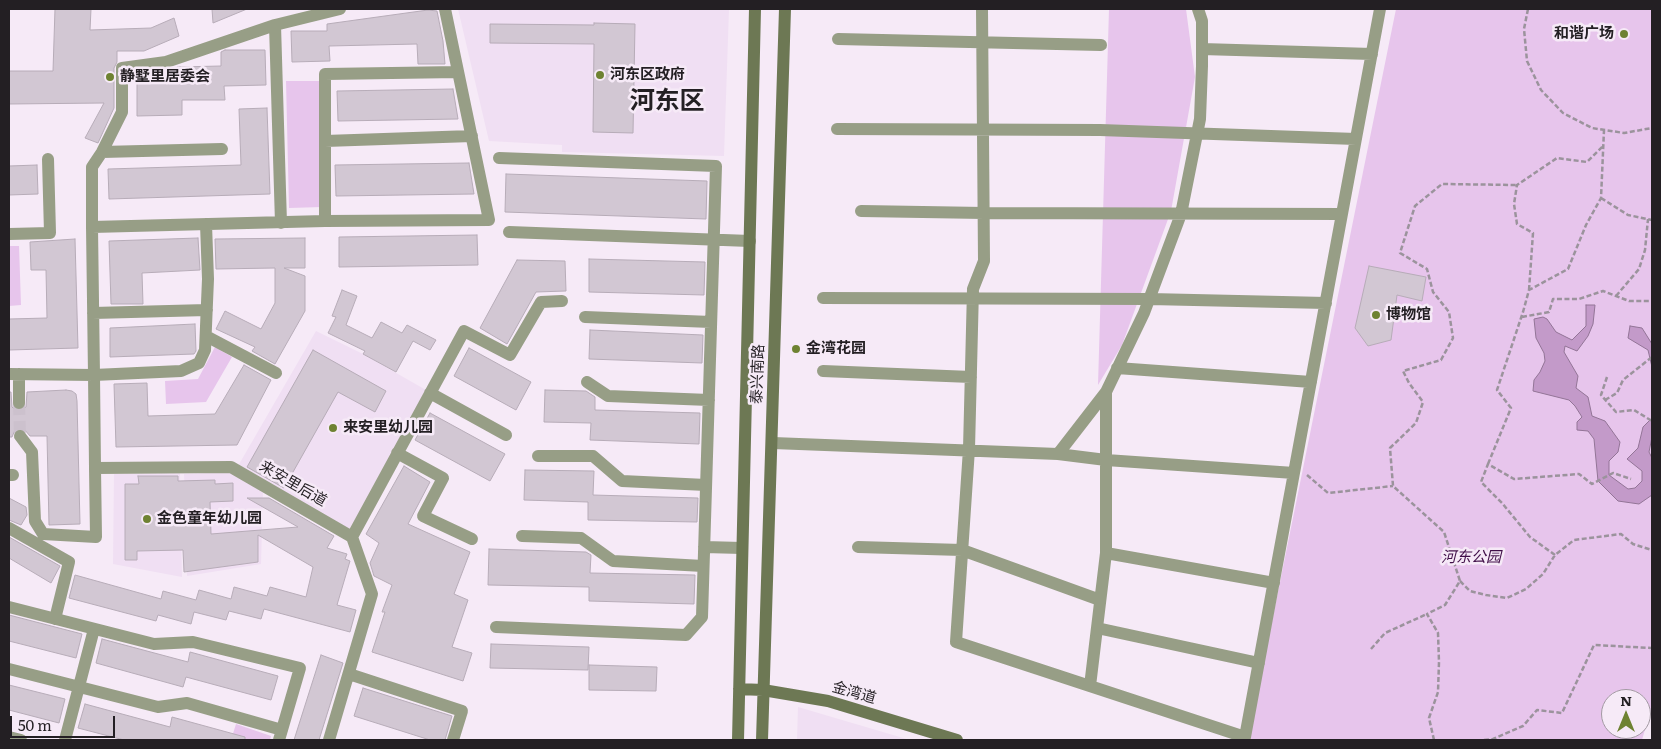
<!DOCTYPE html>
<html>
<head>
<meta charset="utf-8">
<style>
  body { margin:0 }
  #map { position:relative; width:1661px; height:749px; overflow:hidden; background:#f6eaf7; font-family:Literata,serif }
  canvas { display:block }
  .frame { position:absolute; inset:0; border:10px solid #231f23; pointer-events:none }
  .north { position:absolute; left:1601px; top:689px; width:50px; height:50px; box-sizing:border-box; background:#f6eaf7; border:1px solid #a299a2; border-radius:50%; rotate:0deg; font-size:14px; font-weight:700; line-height:20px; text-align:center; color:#231f23 }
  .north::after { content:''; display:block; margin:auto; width:18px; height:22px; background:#6e8232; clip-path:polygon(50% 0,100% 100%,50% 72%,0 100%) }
  .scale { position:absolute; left:10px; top:716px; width:105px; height:22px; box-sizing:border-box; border:2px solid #231f23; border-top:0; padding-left:6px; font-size:15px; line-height:18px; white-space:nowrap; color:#231f23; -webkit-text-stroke:4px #f6eaf7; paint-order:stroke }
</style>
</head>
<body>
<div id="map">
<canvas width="1661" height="749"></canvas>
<div class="frame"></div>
<div class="north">N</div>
<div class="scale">50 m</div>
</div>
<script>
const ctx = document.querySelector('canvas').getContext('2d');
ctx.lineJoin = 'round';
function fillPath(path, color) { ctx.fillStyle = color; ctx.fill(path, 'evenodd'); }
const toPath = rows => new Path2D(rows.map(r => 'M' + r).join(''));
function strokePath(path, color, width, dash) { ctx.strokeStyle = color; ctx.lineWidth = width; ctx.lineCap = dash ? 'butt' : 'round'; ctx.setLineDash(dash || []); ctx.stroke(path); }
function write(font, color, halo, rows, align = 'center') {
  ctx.font = font + ' Literata,"Noto Sans SC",serif'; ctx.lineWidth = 5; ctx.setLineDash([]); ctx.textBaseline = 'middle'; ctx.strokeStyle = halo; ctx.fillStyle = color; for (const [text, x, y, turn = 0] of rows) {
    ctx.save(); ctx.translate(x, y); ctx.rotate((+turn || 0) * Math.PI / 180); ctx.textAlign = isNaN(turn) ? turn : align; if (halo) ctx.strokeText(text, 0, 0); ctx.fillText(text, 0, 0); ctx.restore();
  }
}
fillPath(toPath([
  [458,9,729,9,724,156,562,152,562,145,489,141],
  [316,331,363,354,426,390,351,530,238,466],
  [230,472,263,492,261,564,187,576,184,474],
  [180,473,182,577,113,564,114,474],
  [798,707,910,740,797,740]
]), '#f0dff3');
fillPath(toPath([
  [1109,9,1186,9,1195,77,1171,211,1122,345,1098,385],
  [1396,9,1652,9,1652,705,1642,740,1248,740],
  [1611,699,1641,699,1641,729,1611,729],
  [286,81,321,81,322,207,289,208],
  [9,246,19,246,21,305,9,306],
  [215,347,232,357,206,402,166,404,165,381,198,379],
  [236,724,271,736,270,740,231,740]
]), '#e7c5ec');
const water = toPath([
  [1586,305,1595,305,1593,324,1588,336,1577,351,1565,346,1564,352,1578,376,1576,388,1588,397,1592,416,1605,421,1620,442,1618,452,1609,461,1609,475,1628,489,1635,488,1642,481,1642,471,1627,459,1638,448,1643,427,1652,418,1652,437,1649,452,1652,458,1652,495,1639,504,1618,501,1598,481,1594,439,1588,431,1577,430,1577,422,1582,417,1575,406,1569,400,1533,391,1534,380,1540,372,1545,361,1544,353,1536,338,1534,319,1543,317,1547,319,1556,332,1572,340,1586,326,1586,305],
  [1630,326,1642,328,1652,344,1652,367,1648,350,1628,338,1630,326]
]);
fillPath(water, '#c39ac9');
strokePath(water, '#937597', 1);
const building = toPath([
  [55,9,91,9,90,30,151,28,174,18,179,36,144,51,117,51,117,62,114,68,114,108,98,143,85,138,104,103,9,104,9,71,53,71,55,9],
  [212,9,247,9,213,23,212,9],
  [428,10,437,11,443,41,445,64,418,64,417,44,329,46,330,61,292,62,291,31,327,31,327,24,428,10],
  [594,23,635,24,633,133,593,132,594,44,490,43,490,24,594,25,594,23],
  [225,50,265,50,266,85,224,86,225,100,182,100,182,115,137,116,137,78,177,77,177,67,178,67,221,66,221,52,225,50],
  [453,89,458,119,338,121,337,91,453,89],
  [267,108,270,194,109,199,108,169,241,165,239,109,267,108],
  [469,163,474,194,336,196,335,165,469,163],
  [37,165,38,194,9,195,9,166,37,165],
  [506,174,707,181,706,219,505,212,506,174],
  [477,235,478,265,339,267,339,237,477,235],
  [198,238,200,270,142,273,143,304,111,304,109,241,198,238],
  [305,238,305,268,284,268,305,276,305,311,275,364,252,351,255,347,216,329,225,311,261,329,275,303,275,268,216,269,215,239,305,238],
  [75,239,78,348,9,350,9,319,47,318,46,270,31,270,30,242,75,239],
  [589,259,705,262,704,295,589,292,589,259],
  [517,260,565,261,566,291,536,292,507,344,480,328,517,260],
  [1369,266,1426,277,1422,301,1397,295,1391,340,1368,346,1355,328,1369,266],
  [342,290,357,296,346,325,372,338,381,322,402,333,407,325,436,340,430,350,413,341,396,372,363,354,365,351,328,333,336,317,332,316,342,290],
  [195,324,196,351,194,354,110,357,110,328,195,324],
  [590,330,703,335,702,363,589,359,590,330],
  [469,348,531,382,516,410,454,376,469,348],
  [313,350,386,391,375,412,338,392,284,488,247,467,313,350],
  [244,365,271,380,237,445,116,447,114,384,147,383,148,416,215,414,244,365],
  [66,390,72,391,76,394,77,401,80,524,49,525,47,436,30,436,24,429,20,428,15,430,12,437,9,437,9,392,11,392,12,407,15,410,19,411,26,407,27,392,66,390],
  [545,390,586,391,595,397,595,410,700,413,699,444,590,440,591,423,544,422,545,390],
  [430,413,505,454,490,481,415,440,430,413],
  [404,466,430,482,408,524,470,552,454,594,468,600,452,647,472,653,463,681,372,652,385,612,382,612,392,585,374,576,370,563,379,543,366,534,404,466],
  [525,470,594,471,593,495,698,498,697,522,588,520,588,502,524,500,525,470],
  [138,476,178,476,178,481,215,480,215,484,233,483,233,501,210,502,211,534,298,527,247,498,269,498,334,536,327,548,347,554,345,559,350,561,337,605,356,610,350,632,264,609,261,619,229,611,226,620,194,612,191,624,158,615,156,621,69,598,75,575,161,599,163,591,196,600,199,590,231,599,234,587,267,596,270,587,306,597,313,567,258,535,258,562,184,572,183,550,137,551,137,560,125,560,125,484,139,484,138,476],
  [9,498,26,507,27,515,21,525,9,520,9,498],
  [9,537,60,566,51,583,9,558,9,537],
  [489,549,586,552,591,555,590,573,695,575,694,604,589,601,589,587,488,585,489,549],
  [9,615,82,634,76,658,9,641,9,615],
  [102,639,188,662,190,652,278,676,271,700,186,677,183,687,96,663,102,639],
  [491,644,589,647,588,670,490,668,491,644],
  [321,655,343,663,319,740,294,740,321,655],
  [589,665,657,667,656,691,589,690,589,665],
  [9,685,65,699,59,723,9,710,9,685],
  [363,688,452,716,445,740,430,740,354,716,363,688],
  [85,704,170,727,172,717,245,737,245,740,124,740,78,728,85,704]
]);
fillPath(building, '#d2c7d3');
strokePath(building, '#b7acb8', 1);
strokePath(toPath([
  [19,403,20,436]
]), '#ccc1cd', 12, [12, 6]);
strokePath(toPath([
  [1528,9,1524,29,1527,61,1541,90,1563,113,1592,128,1624,133,1652,128],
  [1601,198,1628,215,1652,220],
  [1529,290,1533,233,1517,224,1514,204,1517,185,1557,158,1587,162,1603,146],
  [1616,296,1639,269,1645,250,1648,219],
  [1522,317,1549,312,1553,299,1579,299,1603,291,1629,301,1652,301],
  [1607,377,1601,395,1616,412,1634,410,1652,421],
  [1605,400,1617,393,1623,380,1652,357],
  [1488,464,1511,408,1497,390,1523,312,1529,290,1568,269,1586,225,1601,198,1604,130],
  [1307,475,1328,493,1393,486],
  [1555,555,1530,537,1502,503,1481,482,1488,464,1514,479,1579,474,1592,484,1613,473,1631,479],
  [1460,581,1470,591,1486,595,1507,598,1526,589,1543,574,1555,555,1574,540,1621,534,1633,544,1652,550],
  [1371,649,1385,633,1427,614],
  [1434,740,1429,718,1438,692,1439,662,1438,633,1427,614,1445,605,1460,581,1444,532,1393,486,1390,448,1416,423,1423,402,1409,383,1403,371,1441,360,1453,338,1449,312,1433,292,1427,269,1400,253,1415,206,1442,184,1517,185],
  [1484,740,1493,739,1523,726,1537,710,1562,713,1594,645,1652,648]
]), '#9b939c', 2.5, [5, 2.5]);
strokePath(toPath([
  [982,9,984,261,973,289,969,449,956,642,1245,737,1380,9],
  [275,25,281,223],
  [838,39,1101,45],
  [1202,49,1372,54],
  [837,129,1100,130,1356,139],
  [325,141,472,136],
  [102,152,222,149],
  [861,211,984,213,1342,214],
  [325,221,325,74,458,72],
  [206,224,208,279,205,350,199,363,181,371,94,375,95,468,231,467,352,537,372,594,329,740],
  [92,227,92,167,102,152,122,112,122,68,166,62,275,25,340,9],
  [509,232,750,241],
  [9,234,50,233,48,159],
  [823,298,1150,299,1326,303],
  [93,313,207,310],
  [585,317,711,322],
  [206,336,276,373],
  [1117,368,1311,382],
  [823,371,971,377],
  [9,374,94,375,92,227,325,221,489,220,445,9],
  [19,374,19,403],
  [587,382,608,396,709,400],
  [430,393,506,435],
  [20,436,32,452,35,521,43,534,96,537,95,468],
  [773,443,1058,454,1106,392,1144,313,1181,214,1200,119,1202,66,1202,21,1198,9],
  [397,453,443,478,423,516,472,539],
  [1058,454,1106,460,1294,473],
  [538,456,593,456,622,481,706,485],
  [9,475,13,475],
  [9,528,69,562,55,619],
  [522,536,581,538,613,561,703,566],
  [352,537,464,331,510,355,541,302,562,301],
  [704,547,742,548],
  [858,547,962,550,1100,600],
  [1106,553,1274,583],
  [9,607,154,644,193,642,300,668,279,740],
  [496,627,686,635,702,617,716,166,499,158],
  [1097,628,1259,663],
  [9,669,158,707,187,703,282,730],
  [349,674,462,711,453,740],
  [1090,686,1106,553,1106,392],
  [9,737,21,740],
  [65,740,94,629]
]), '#979e86', 12);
strokePath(toPath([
  [739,689,763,690,828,701,957,740],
  [738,740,755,9],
  [762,740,785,9]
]), '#6d7854', 12);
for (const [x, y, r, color] of [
  [1624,34,5,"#6e8232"],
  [600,75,5,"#6e8232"],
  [110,77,5,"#6e8232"],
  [1376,315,5,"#6e8232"],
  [796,349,5,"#6e8232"],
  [333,428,5,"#6e8232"],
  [147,519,5,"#6e8232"]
]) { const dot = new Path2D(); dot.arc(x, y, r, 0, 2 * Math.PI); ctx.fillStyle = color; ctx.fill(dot); strokePath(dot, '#f6eaf7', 2); }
write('bold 15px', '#231f23', '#f6eaf7', [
  ["和谐广场",1614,34,"right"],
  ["河东区政府",610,75],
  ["静墅里居委会",120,77],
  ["博物馆",1386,315],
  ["金湾花园",806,349],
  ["来安里幼儿园",343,428],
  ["金色童年幼儿园",157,519]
], 'left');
write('15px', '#231f23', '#f6eaf7', [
  ["泰兴南路",758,374,-88],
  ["来安里后道",293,484,30],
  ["金湾道",854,693,16]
]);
write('italic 15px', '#400e48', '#f6eaf7', [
  ["河东公园",1471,558]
]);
write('bold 25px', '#231f23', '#f6eaf7', [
  ["河东区",667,102]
]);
</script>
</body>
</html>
